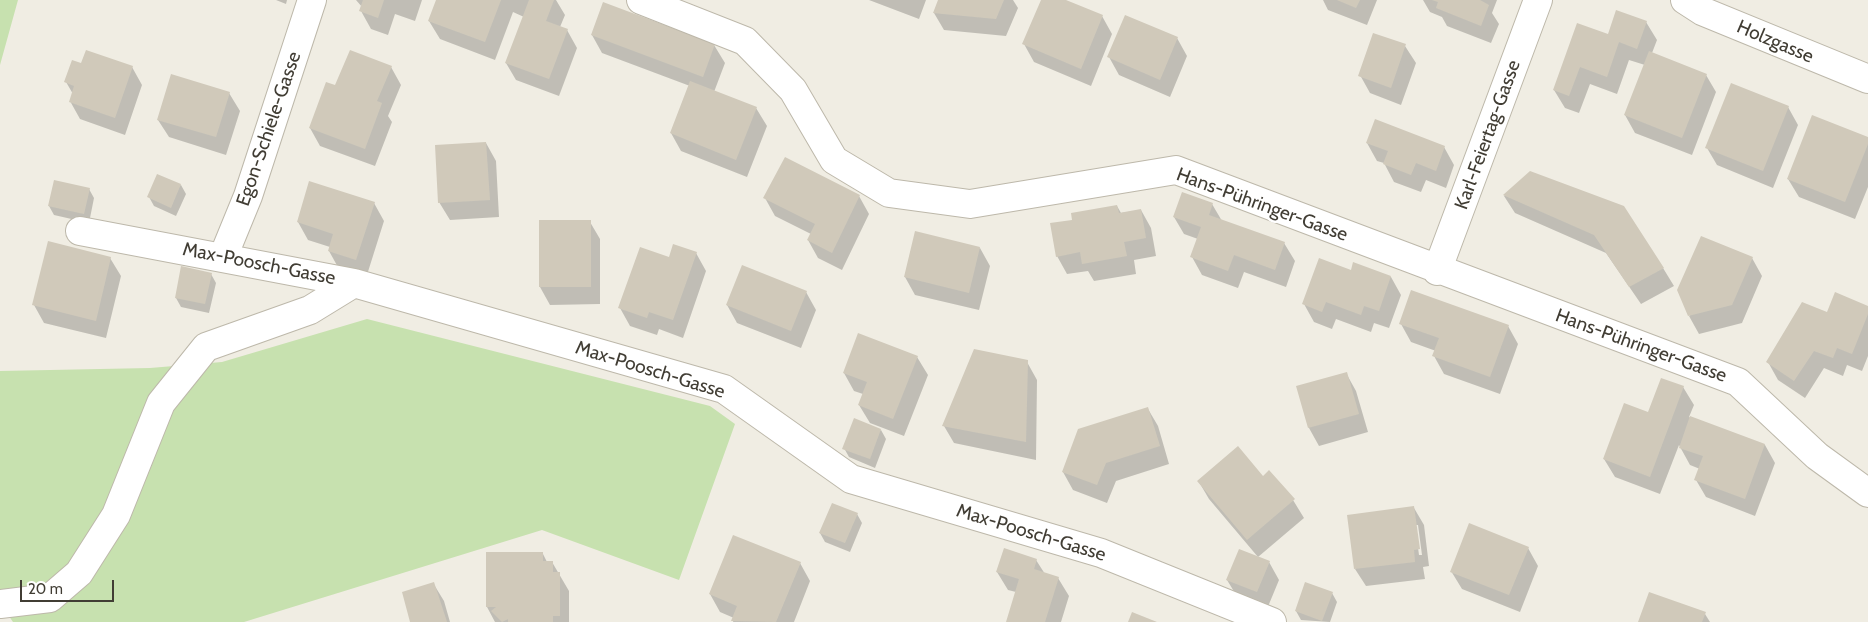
<!DOCTYPE html>
<html>
<head>
<meta charset="utf-8">
<style>
  body { margin:0 }
  #map { position:relative; width:1868px; height:622px; overflow:hidden; background:#f0ede3; font-family:Cabin,sans-serif }
  canvas { display:block }
  .scale { position:absolute; left:20px; top:580px; width:94px; height:22px; box-sizing:border-box; border:2px solid #413d34; border-top:0; padding-left:6px; font-size:15px; line-height:18px; white-space:nowrap; color:#413d34; -webkit-text-stroke:4px #fff; paint-order:stroke }
</style>
</head>
<body>
<div id="map">
<canvas width="1868" height="622"></canvas>
<div class="scale">20 m</div>
</div>
<script>
const ctx = document.querySelector('canvas').getContext('2d');
ctx.lineJoin = 'round';
function fillPath(path, color) { ctx.fillStyle = color; ctx.fill(path, 'evenodd'); }
const toPath = rows => new Path2D(rows.map(r => 'M' + r).join(''));
function strokePath(path, color, width, dash) { ctx.strokeStyle = color; ctx.lineWidth = width; ctx.lineCap = dash ? 'butt' : 'round'; ctx.setLineDash(dash || []); ctx.stroke(path); }
function write(font, color, halo, rows, align = 'center') {
  ctx.font = font + ' Cabin,sans-serif'; ctx.lineWidth = 5; ctx.setLineDash([]); ctx.textBaseline = 'middle'; ctx.strokeStyle = halo; ctx.fillStyle = color; for (const [text, x, y, turn = 0] of rows) {
    ctx.save(); ctx.translate(x, y); ctx.rotate((+turn || 0) * Math.PI / 180); ctx.textAlign = isNaN(turn) ? turn : align; if (halo) ctx.strokeText(text, 0, 0); ctx.fillText(text, 0, 0); ctx.restore();
  }
}
fillPath(toPath([
  [0,0,18,0,0,65],
  [367,319,710,406,735,424,679,580,542,530,244,622,13,622,0,603,0,371,150,368,222,362]
]), '#c7e1af');
fillPath(toPath([
  [276,0,287,0,286,4],
  [356,0,422,0,415,21,395,14,388,35,371,29,361,11,362,7],
  [437,0,556,0,565,15,560,27,567,30,577,48,559,96,516,80,506,63,524,17,513,12,495,60,440,39,429,21],
  [869,0,926,0,919,19],
  [940,0,1013,0,1018,8,1006,36,944,30,934,13],
  [1042,0,1063,0,1102,16,1112,34,1091,86,1034,62,1024,44],
  [1323,0,1377,0,1367,25,1328,10],
  [1423,0,1497,0,1492,13,1499,24,1491,43,1447,26,1442,17,1430,12],
  [1646,22,1657,40,1652,53,1706,75,1716,92,1692,155,1635,133,1625,115,1645,65,1629,60,1617,94,1590,84,1579,113,1565,108,1554,90,1608,36],
  [592,35,714,45,725,63,714,92,756,108,767,126,747,177,681,151,671,133,690,86,602,53],
  [1177,38,1187,56,1170,97,1119,75,1109,57],
  [1405,46,1416,63,1401,105,1370,93,1360,75],
  [82,64,132,67,142,85,125,135,80,119,70,101,73,94,66,82],
  [391,67,401,85,388,116,392,122,375,166,320,146,310,128,336,87],
  [229,93,240,111,226,155,169,137,158,120],
  [1788,107,1798,125,1773,188,1717,165,1707,148],
  [1868,138,1868,187,1855,219,1799,197,1788,179],
  [486,143,496,161,499,217,450,220,439,202],
  [1367,143,1444,147,1454,165,1446,188,1426,180,1421,192,1394,182,1384,163,1377,161],
  [1531,172,1663,268,1674,286,1641,304,1606,253,1515,213,1504,196],
  [181,185,186,194,176,216,154,206,149,197],
  [89,189,94,198,89,223,54,215,49,206],
  [859,196,869,214,842,270,818,258,808,240,811,234,775,216,765,198],
  [374,203,384,221,366,278,339,269,329,251,330,247,308,240,298,222],
  [1212,204,1222,221,1284,243,1295,261,1286,287,1244,272,1238,288,1202,275,1192,257,1198,239,1184,234,1174,217],
  [1117,206,1121,213,1141,210,1151,228,1156,256,1134,260,1136,274,1094,281,1088,271,1067,274,1057,256,1074,221],
  [590,222,600,239,600,304,550,305,540,287],
  [980,248,990,266,979,310,915,295,905,277],
  [696,253,706,271,683,338,659,329,657,335,630,326,620,308,670,259],
  [110,258,121,276,106,338,44,323,34,305],
  [1752,258,1762,276,1742,323,1699,334,1689,316],
  [1351,271,1391,277,1401,295,1389,328,1374,323,1371,332,1336,319,1332,329,1314,322,1304,304],
  [211,274,216,283,209,313,181,307,176,298],
  [806,292,816,310,801,348,737,323,727,305],
  [1868,308,1868,356,1862,371,1847,365,1843,376,1824,368,1805,398,1778,380,1768,362,1827,313],
  [1401,324,1508,326,1518,344,1500,394,1444,374,1434,356,1436,351,1411,342],
  [917,357,928,375,904,436,870,423,859,405,863,394,854,391,844,373],
  [1027,362,1037,380,1036,460,954,443,944,426],
  [1346,373,1356,391,1368,432,1319,446,1309,428,1297,387],
  [1683,387,1694,405,1689,417,1765,445,1775,463,1755,516,1706,497,1696,480,1700,469,1690,465,1679,445,1660,494,1615,477,1604,459,1649,413],
  [1148,409,1158,426,1169,464,1116,481,1107,503,1073,490,1063,472],
  [881,430,886,439,875,468,849,457,844,448],
  [1199,482,1293,500,1304,518,1258,557,1209,499],
  [1414,508,1424,525,1429,566,1423,567,1425,579,1366,586,1355,569],
  [1415,525,1418,525,1422,555,1419,555],
  [857,514,862,523,850,552,825,542,820,533],
  [1528,548,1538,566,1520,612,1462,589,1451,571],
  [543,554,547,562,552,562,569,591,569,622,495,622,487,607],
  [1036,560,1045,574,1058,578,1069,596,1061,622,1007,622,1016,592,1008,590,997,572],
  [1269,562,1279,580,1267,609,1238,598,1227,580],
  [800,563,810,581,794,622,733,622,734,618,720,612,710,594],
  [433,583,444,601,450,622,412,622],
  [1332,593,1337,602,1330,622,1301,620,1296,611],
  [1705,614,1710,622,1639,622]
]), '#0003');
fillPath(toPath([
  [363,0,384,0,378,18,359,11],
  [436,0,501,0,485,42,428,21],
  [529,0,554,0,546,21,568,29,549,79,505,63],
  [938,0,1004,0,996,19,933,13],
  [1041,0,1066,0,1103,15,1081,69,1022,44],
  [1337,0,1360,0,1356,8],
  [1432,0,1480,0,1489,5,1481,26,1436,8,1438,2],
  [603,2,715,44,703,77,591,35],
  [1616,10,1647,21,1637,49,1619,42,1607,77,1580,67,1569,96,1553,90,1577,23,1608,34],
  [1125,15,1178,37,1160,80,1107,57],
  [1373,33,1406,44,1391,88,1358,76],
  [86,50,133,66,115,118,69,102,74,86,64,82,72,60,81,63],
  [350,50,392,66,377,101,382,103,365,149,309,128,326,82,335,85],
  [1649,51,1707,74,1682,138,1624,115],
  [171,74,230,92,216,137,157,120],
  [690,81,757,107,736,160,670,133],
  [1731,83,1789,106,1763,171,1705,148],
  [1812,115,1868,137,1868,144,1845,202,1787,179],
  [1375,119,1445,146,1436,171,1416,163,1411,175,1383,164,1388,151,1366,143],
  [486,142,490,200,438,203,435,145],
  [785,157,860,195,832,253,807,240,815,224,763,198],
  [1530,171,1624,206,1664,268,1629,287,1594,235,1503,195],
  [157,174,181,184,171,208,147,197],
  [54,180,90,188,84,214,48,206],
  [309,181,375,202,356,260,328,251,333,234,297,222],
  [1182,192,1213,203,1209,215,1285,242,1275,270,1234,255,1228,271,1190,257,1201,227,1173,217],
  [1117,205,1119,213,1141,209,1146,238,1124,242,1127,256,1082,264,1080,252,1056,257,1050,223,1072,220,1071,213],
  [539,220,591,220,591,287,539,287],
  [915,231,980,247,969,293,904,277],
  [1701,236,1753,257,1732,305,1688,316,1677,290],
  [48,241,111,257,96,321,32,305],
  [673,244,697,252,673,320,649,312,647,318,618,308,640,247,669,257],
  [1319,258,1351,270,1353,262,1391,276,1379,311,1364,306,1361,315,1326,302,1322,312,1302,304],
  [742,265,807,291,791,331,726,305],
  [181,266,212,273,205,304,175,298],
  [1411,290,1509,325,1490,377,1432,356,1439,338,1399,324],
  [1835,292,1868,306,1868,314,1852,354,1837,348,1833,358,1814,351,1794,381,1766,362,1802,302,1827,312],
  [858,333,918,356,893,419,858,405,867,382,843,373],
  [974,349,1028,360,1026,442,942,426],
  [1347,372,1359,414,1308,428,1296,386],
  [1661,378,1684,386,1650,477,1603,459,1624,403,1648,412],
  [1148,407,1160,446,1106,463,1097,485,1062,472,1078,429],
  [1690,416,1765,444,1745,499,1694,480,1703,456,1679,448],
  [854,418,881,429,870,459,842,449],
  [1238,446,1263,476,1269,470,1295,499,1247,540,1197,481],
  [832,503,858,513,845,543,819,533],
  [1414,506,1420,549,1414,550,1415,562,1354,569,1347,515],
  [1469,523,1529,547,1509,595,1450,572],
  [733,535,801,562,776,622,731,621,737,606,709,594],
  [1004,548,1037,559,1034,569,1059,577,1045,622,1006,622,1019,579,996,572],
  [1239,549,1270,561,1257,592,1226,580],
  [486,552,543,552,543,561,553,561,553,572,560,572,560,616,553,616,553,622,508,622,508,619,502,622,491,611,496,607,486,607],
  [434,582,447,622,410,622,402,592],
  [1305,582,1333,592,1322,621,1295,611],
  [1649,592,1706,612,1702,622,1638,622],
  [1132,612,1157,622,1128,622]
]), '#d0c9ba');
const minor = toPath([
  [641,0,745,41,793,90,834,160,889,193,970,204,1176,170,1738,382,1817,456,1868,493],
  [80,231,354,283,724,389,851,479,1101,553,1272,622],
  [223,257,248,196,312,0],
  [1437,271,1538,0],
  [0,604,50,598,79,573,116,515,161,403,206,347,310,310,354,283]
]);
const tertiary = toPath([
  [1685,0,1702,11,1868,79]
]);
strokePath(minor, '#bdb8aa', 30);
strokePath(tertiary, '#bdb8aa', 30);
strokePath(minor, '#fff', 28);
strokePath(tertiary, '#fff', 28);
write('19px', '#413d34', '#fff', [
  ["Holzgasse",1775,42,23],
  ["Egon-Schiele-Gasse",269,129,-71],
  ["Karl-Feiertag-Gasse",1488,135,-70],
  ["Hans-Pühringer-Gasse",1262,205,20],
  ["Max-Poosch-Gasse",259,264,11],
  ["Hans-Pühringer-Gasse",1641,346,20],
  ["Max-Poosch-Gasse",650,370,17],
  ["Max-Poosch-Gasse",1031,533,17]
]);
</script>
</body>
</html>
